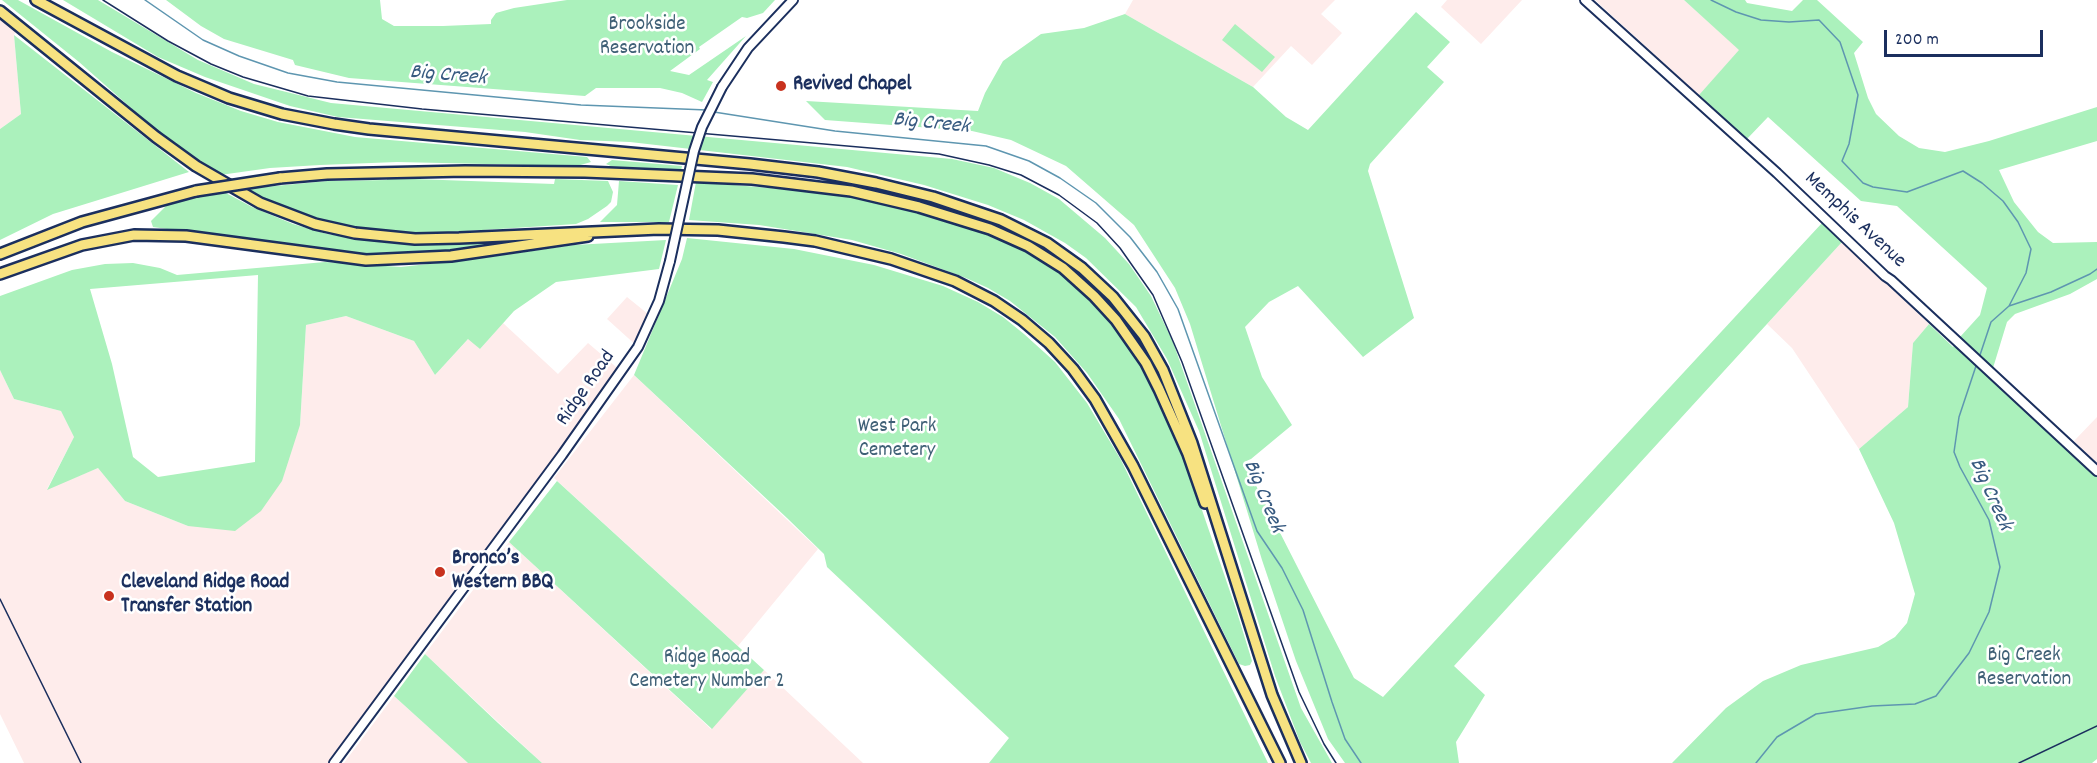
<!DOCTYPE html>
<html>
<head>
<meta charset="utf-8">
<style>
  body { margin:0 }
  #map { position:relative; width:2097px; height:763px; overflow:hidden; background:#fff; font-family:Dekko,sans-serif }
  canvas { display:block }
  .scale { position:absolute; left:1884px; top:30px; width:159px; height:27px; box-sizing:border-box; border:3px solid #1b2f5e; border-top:0; padding-left:8px; font-size:18px; line-height:21px; white-space:nowrap; color:#1b2f5e; -webkit-text-stroke:4px #fff; paint-order:stroke }
</style>
</head>
<body>
<div id="map">
<canvas width="2097" height="763"></canvas>
<div class="scale">200 m</div>
</div>
<script>
const ctx = document.querySelector('canvas').getContext('2d');
ctx.lineJoin = 'round';
function fillPath(path, color) { ctx.fillStyle = color; ctx.fill(path, 'evenodd'); }
const toPath = rows => new Path2D(rows.map(r => 'M' + r).join(''));
function strokePath(path, color, width, dash) { ctx.strokeStyle = color; ctx.lineWidth = width; ctx.lineCap = dash ? 'butt' : 'round'; ctx.setLineDash(dash || []); ctx.stroke(path); }
function write(font, color, halo, rows, align = 'center') {
  ctx.font = font + ' Dekko,sans-serif'; ctx.lineWidth = 5; ctx.setLineDash([]); ctx.textBaseline = 'middle'; ctx.strokeStyle = halo; ctx.fillStyle = color; for (const [text, x, y, turn = 0] of rows) {
    ctx.save(); ctx.translate(x, y); ctx.rotate((+turn || 0) * Math.PI / 180); ctx.textAlign = isNaN(turn) ? turn : align; if (halo) ctx.strokeText(text, 0, 0); ctx.fillText(text, 0, 0); ctx.restore();
  }
}
fillPath(toPath([
  [1133,0,1335,0,1321,14,1342,33,1312,65,1291,46,1253,87,1125,14],
  [1447,0,1522,0,1481,44,1441,7],
  [1595,0,1684,0,1740,50,1699,95],
  [0,11,19,25,14,35,21,114,0,129],
  [1842,242,1929,324,1913,343,1908,407,1859,449,1792,348,1767,324],
  [627,297,653,318,638,347,607,319],
  [346,316,414,341,435,375,469,338,480,349,503,323,558,374,588,343,622,372,334,763,24,763,0,714,0,370,14,399,61,411,74,437,47,489,98,468,125,501,188,526,300,425,306,325],
  [634,375,818,549,738,646,554,478],
  [2097,417,2097,463,2074,441],
  [509,542,711,729,764,670,863,763,542,763,425,654],
  [394,696,468,763,344,763]
]), '#feeceb');
fillPath(toPath([
  [2,0,18,0,112,52,196,93,241,111,278,122,355,137,587,157,591,162,577,166,397,162,320,165,270,168,220,175,181,148,148,123,79,62],
  [63,0,98,0,198,60,254,84,331,103,952,159,994,168,1030,183,1059,199,1105,238,1129,264,1151,296,1173,342,1301,708,1332,763,1311,763,1300,742,1275,676,1199,431,1167,359,1136,307,1086,258,1065,243,1024,220,988,205,924,185,847,167,630,142,580,140,525,132,338,117,290,106,205,77,158,57],
  [166,0,380,0,382,19,394,26,443,26,491,24,491,20,496,13,514,8,567,0,775,0,763,13,747,18,742,17,699,47,700,49,670,71,689,75,746,36,707,80,713,82,702,102,682,93,660,88,596,88,585,96,349,78,295,65,293,60,224,39,201,26],
  [1684,0,1745,0,1747,3,1792,11,1803,0,1817,0,1863,42,1854,53,1868,98,1876,114,1899,136,1919,148,1945,152,1989,141,2097,107,2097,141,1999,170,2014,202,2038,232,2053,243,2097,242,2097,279,2070,294,2015,314,2007,322,1993,368,1960,337,1980,315,1987,288,1897,206,1861,201,1768,117,1746,140,1699,95,1739,50],
  [1416,12,1450,42,1427,67,1444,82,1370,164,1368,171,1414,318,1363,357,1298,286,1269,302,1245,327,1262,377,1292,425,1251,459,1244,462,1354,678,1383,697,1822,223,1842,242,1454,666,1485,695,1456,742,1459,763,1345,763,1328,739,1296,661,1262,560,1190,324,1175,288,1134,225,1066,166,1011,140,972,131,825,120,806,101,978,111,985,93,1003,61,1041,34,1084,28,1125,14,1253,87,1286,117,1308,130],
  [1235,24,1275,57,1262,72,1222,40],
  [14,35,189,172,53,214,0,240,0,129,21,114],
  [612,160,682,166,681,171,613,167,606,164],
  [387,178,554,184,555,179,608,181,613,192,611,202,607,206,588,219,576,224,421,234,370,230,335,224,296,212,244,189,327,181,387,180],
  [619,181,678,185,669,222,600,222,617,205],
  [696,182,820,192,884,203,934,216,1012,243,1048,263,1081,288,1118,328,1137,356,1165,410,1192,481,1236,609,1252,661,1250,665,1245,666,1239,664,1119,419,1087,373,1055,337,1010,301,988,288,966,278,901,254,852,240,809,233,759,225,689,220],
  [226,193,252,207,293,224,327,234,386,243,440,245,510,242,511,244,402,256,351,255,153,227,151,221,171,201],
  [687,238,794,249,874,265,943,286,978,302,1003,317,1024,334,1055,362,1087,403,1121,460,1268,763,989,763,1009,738,827,567,824,554,787,518,634,375,682,259],
  [666,240,659,269,556,282,514,311,480,349,468,339,435,375,414,341,346,316,306,325,300,425,282,481,261,511,235,531,188,526,125,501,98,468,47,490,74,437,61,411,14,399,0,370,0,296,72,270,105,264,133,263,160,268,177,275,325,262,401,267,482,258,574,245],
  [258,275,255,462,158,477,133,457,112,364,90,289],
  [1929,324,1953,347,1958,342,2097,471,2097,759,2092,763,1672,763,1726,708,1763,681,1801,665,1878,647,1895,637,1907,623,1915,594,1894,523,1859,449,1908,407,1913,343],
  [557,481,764,670,712,729,509,542],
  [425,654,498,723,542,763,468,763,394,696]
]), '#abf1bc');
strokePath(toPath([
  [145,0,203,40,239,56,288,73,337,82,581,105,707,110],
  [1711,0,1736,12,1761,20,1789,22,1819,20,1840,42,1858,95,1849,144,1842,161,1863,183,1873,187,1907,192,1963,171,1982,183,2003,201,2018,222,2031,249,2026,273,2009,306],
  [714,112,835,131,986,146,1029,161,1060,178,1096,203,1130,237,1157,272,1178,309,1257,531,1282,568,1303,610,1332,702,1345,739,1361,763],
  [1979,358,1991,322,2009,306,2051,292,2090,274,2097,269],
  [1756,763,1777,737,1816,714,1872,706,1915,704,1936,696,1969,653,1989,612,2000,567,1989,520,1960,467,1954,452,1959,417,1977,363]
]), '#5e96b0', 1.5);
const secondary = toPath([
  [1585,0,1777,173,1885,276,1891,280,2097,471],
  [722,87,748,48,793,0],
  [334,763,562,455,638,347,659,301,670,261]
]);
const highway = toPath([
  [36,0,177,76,229,98,282,114,334,124,369,129,750,164,818,172,876,183,933,197,1001,220,1047,243,1082,268,1113,297,1144,336,1163,370,1192,443,1272,695,1301,763],
  [0,11,156,137,196,166,260,203,315,224,355,233,415,239,459,238,659,229,718,230,784,237,815,241,891,259,955,281,994,301,1022,320,1049,343,1073,369,1095,399,1133,466,1280,763],
  [280,178,327,174,465,171,585,172,752,179,851,191,919,207,990,229,1028,246,1063,268,1094,296,1116,320,1146,363,1159,389,1188,454,1205,503],
  [0,254,82,222,196,191],
  [0,274,82,245,134,235,186,236,366,260,451,256,588,236]
]);
strokePath(secondary, '#1b2f5e', 12);
strokePath(highway, '#1b2f5e', 14);
strokePath(secondary, '#fff', 8);
strokePath(highway, '#f7e281', 9);
strokePath(toPath([
  [103,0,168,41,211,64,243,77,308,96,422,109,939,154,989,165,1021,175,1059,195,1097,223,1120,248,1153,295,1182,362,1299,692,1324,744,1336,763],
  [0,599,81,763],
  [2019,763,2097,726]
]), '#1b2f5e', 1.5);
const secondaryBridge = toPath([
  [670,261,694,151,702,127,722,87]
]);
const highwayBridge = toPath([
  [196,191,280,178]
]);
strokePath(secondaryBridge, '#1b2f5e', 12, []);
strokePath(highwayBridge, '#1b2f5e', 14, []);
strokePath(secondaryBridge, '#fff', 8);
strokePath(highwayBridge, '#f7e281', 9);
for (const [x, y, r, color] of [
  [781,86,6,"#c8321e"],
  [440,572,6,"#c8321e"],
  [109,596,6,"#c8321e"]
]) { const dot = new Path2D(); dot.arc(x, y, r, 0, 2 * Math.PI); ctx.fillStyle = color; ctx.fill(dot); strokePath(dot, '#fff', 2); }
write('21px', '#3f6076', '#fff', [
  ["Brookside",647,26],
  ["Reservation",647,50],
  ["West Park",897,428],
  ["Cemetery",897,452],
  ["Big Creek",2024,657],
  ["Reservation",2024,681],
  ["Ridge Road",707,659],
  ["Cemetery Number 2",707,683]
]);
write('bold 21px', '#1b2f5e', '#fff', [
  ["Revived Chapel",793,86],
  ["Bronco’s",452,560],
  ["Western BBQ",452,584],
  ["Cleveland Ridge Road",121,584],
  ["Transfer Station",121,608]
], 'left');
write('21px', '#1b2f5e', '#fff', [
  ["Memphis Avenue",1854,221,43],
  ["Ridge Road",587,389,-55]
]);
write('italic 22px', '#375a80', '#fff', [
  ["Big Creek",448,77,5],
  ["Big Creek",931,125,6],
  ["Big Creek",1989,495,66],
  ["Big Creek",1262,497,68]
]);
</script>
</body>
</html>
